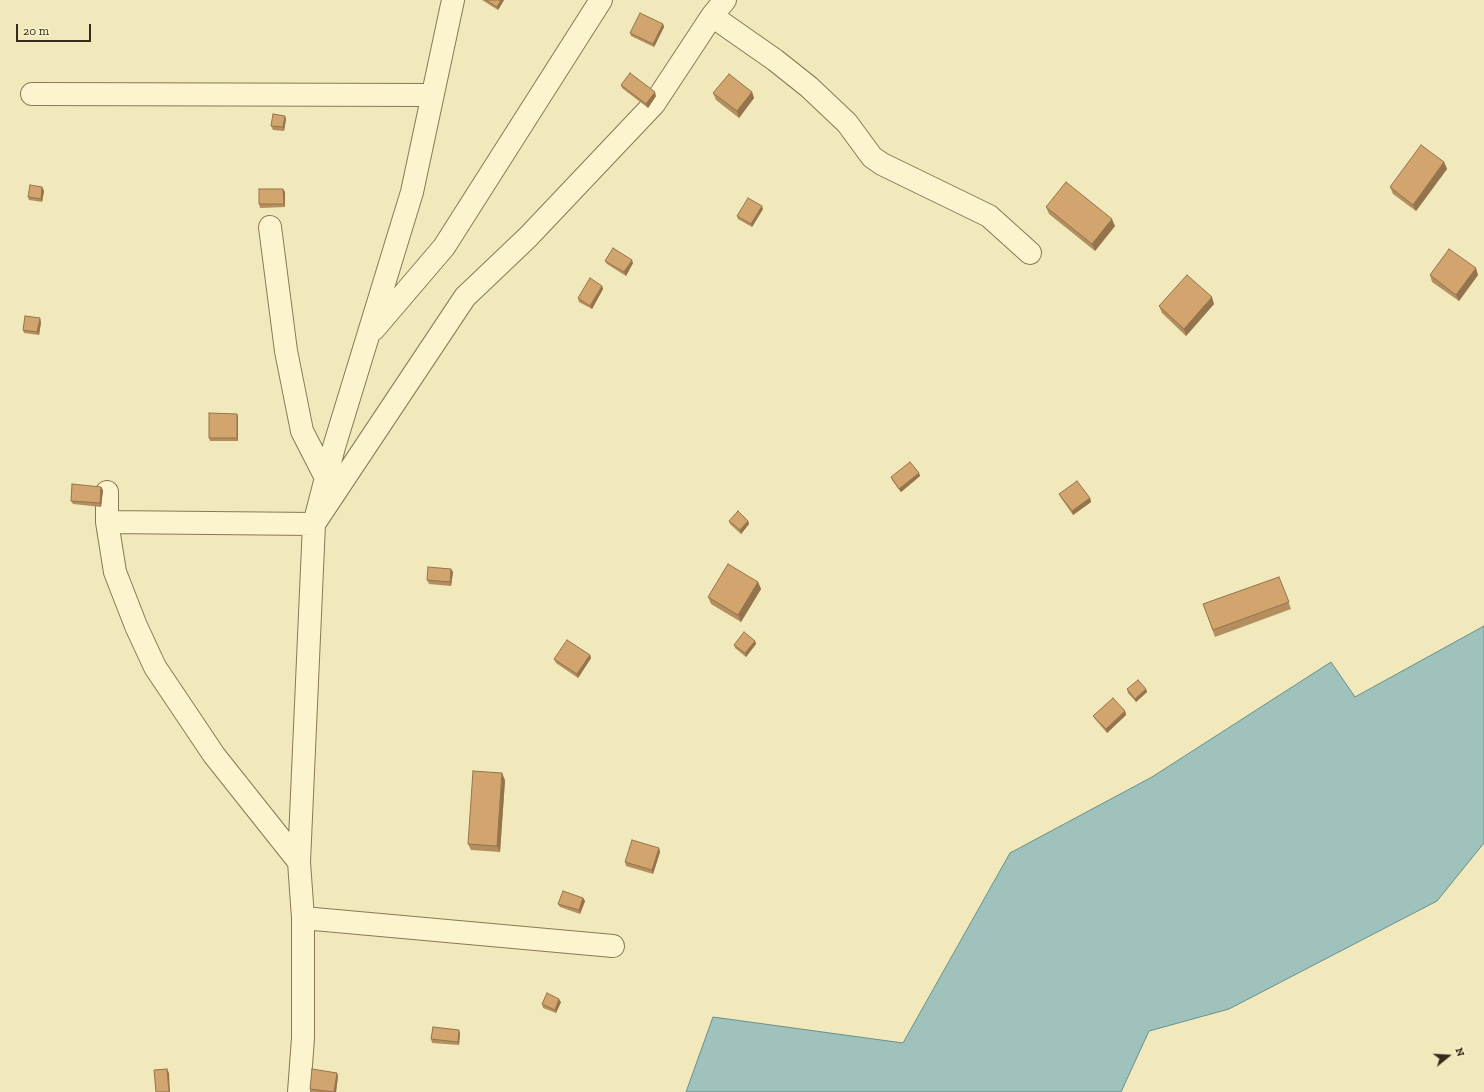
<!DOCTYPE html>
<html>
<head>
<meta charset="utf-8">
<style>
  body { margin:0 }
  #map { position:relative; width:1484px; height:1092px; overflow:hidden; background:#f1e8bb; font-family:"Zilla Slab",serif }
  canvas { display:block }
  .north { position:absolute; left:1428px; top:1036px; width:40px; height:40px; -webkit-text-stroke:3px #f8f1cb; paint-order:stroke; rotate:72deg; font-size:11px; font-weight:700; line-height:16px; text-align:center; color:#372c1a }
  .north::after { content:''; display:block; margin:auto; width:14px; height:18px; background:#372c1a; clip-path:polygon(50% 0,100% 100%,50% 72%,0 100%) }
  .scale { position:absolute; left:16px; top:24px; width:75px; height:18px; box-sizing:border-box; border:2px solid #372c1a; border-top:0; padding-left:5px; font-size:12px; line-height:14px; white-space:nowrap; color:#372c1a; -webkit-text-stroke:3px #f8f1cb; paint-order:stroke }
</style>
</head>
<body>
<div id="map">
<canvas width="1484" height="1092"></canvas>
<div class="north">N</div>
<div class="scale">20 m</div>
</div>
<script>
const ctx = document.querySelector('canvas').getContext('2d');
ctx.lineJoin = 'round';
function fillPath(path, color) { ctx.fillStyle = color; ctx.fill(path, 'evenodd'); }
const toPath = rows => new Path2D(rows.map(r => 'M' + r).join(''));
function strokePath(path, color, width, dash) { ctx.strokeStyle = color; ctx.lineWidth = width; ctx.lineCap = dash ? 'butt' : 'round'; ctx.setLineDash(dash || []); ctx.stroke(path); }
const water = toPath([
  [1484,626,1484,843,1437,901,1229,1009,1149,1031,1121,1092,686,1092,713,1017,903,1043,1010,853,1152,777,1331,662,1355,697,1484,626]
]);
fillPath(water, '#a0c2bc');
strokePath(water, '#67908b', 1);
const minor = toPath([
  [712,16,775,60,809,87,847,123,872,157,882,164,989,216,1030,253],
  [32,94,431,95],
  [270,227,286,351,302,431,326,478],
  [374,329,444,247,601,0],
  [107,492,107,522,115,572,136,626,155,667,214,755,299,862],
  [107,522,314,524,465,297,528,237,654,104,712,16,725,0],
  [303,918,613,946],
  [299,1092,303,1038,303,918,299,862,314,524,334,447,412,192,453,0]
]);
strokePath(minor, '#8a7854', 24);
strokePath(minor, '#fcf4cf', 22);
fillPath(toPath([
  [482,0,504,0,498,10],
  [663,24,664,27,654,47,631,36,630,33],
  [621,85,656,96,648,108,622,88],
  [752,92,754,98,739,118,716,100,713,93],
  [286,119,284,131,273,130,271,126],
  [1444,162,1447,169,1416,211,1393,194,1390,187],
  [42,187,44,191,42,202,29,200,28,197],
  [283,189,285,192,285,207,260,208,259,204],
  [1046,207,1115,226,1095,251,1049,214],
  [763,209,752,227,738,219,737,216],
  [605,261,633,263,626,276,607,264],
  [1430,275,1478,275,1459,301,1432,282],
  [602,286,603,289,592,309,579,302,578,298],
  [1214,304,1186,336,1162,313,1159,306],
  [41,322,39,335,24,333,23,330],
  [237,414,238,417,238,441,210,441,209,438],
  [919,473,920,476,901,492,892,480,891,477],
  [101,487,103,490,101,507,73,504,71,501],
  [1059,494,1090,498,1091,502,1073,515,1061,498],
  [729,521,748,521,749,524,741,534,730,524],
  [451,569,453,572,451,586,429,584,427,580],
  [1279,577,1291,609,1215,637,1203,604],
  [758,582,761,589,741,622,711,604,708,597],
  [755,641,756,644,746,657,735,648,734,645],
  [590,655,591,658,578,678,556,663,554,659],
  [1127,689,1146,689,1147,692,1136,702,1128,693],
  [1125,711,1126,715,1107,733,1095,719,1093,716],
  [505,780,500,852,471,850,468,844],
  [659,848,660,852,653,874,626,866,625,862],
  [583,898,585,901,580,914,560,907,558,904],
  [561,1002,556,1013,543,1008,542,1004],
  [460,1033,459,1045,432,1043,431,1039],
  [338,1076,336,1092,311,1092,310,1089]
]), '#b58e5f');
fillPath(toPath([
  [501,0,504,0,498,10,497,7],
  [663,24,664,27,654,47,653,44],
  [655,92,656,96,648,108,646,104],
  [752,92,754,98,739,118,737,111],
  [285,116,286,119,284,131,283,127],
  [1444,162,1447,169,1416,211,1413,205],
  [42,187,44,191,42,202,41,199],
  [283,189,285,192,285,207,284,204],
  [762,206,763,209,752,227,751,224],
  [1112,219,1115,226,1095,251,1092,244],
  [632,260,633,263,626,276,624,272],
  [1476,268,1478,275,1459,301,1456,295],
  [602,286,603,289,592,309,590,306],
  [1212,297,1214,304,1186,336,1184,329],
  [40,318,41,322,39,335,37,332],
  [237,414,238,417,238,441,237,438],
  [919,473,920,476,901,492,899,489],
  [101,487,103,490,101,507,100,503],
  [1090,498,1091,502,1073,515,1072,511],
  [748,521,749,524,741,534,740,530],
  [451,569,453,572,451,586,450,582],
  [758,582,761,589,741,622,738,615],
  [755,641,756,644,746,657,745,653],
  [590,655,591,658,578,678,577,674],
  [1146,689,1147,692,1136,702,1135,699],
  [1125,711,1126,715,1107,733,1106,729],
  [502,773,505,780,500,852,497,846],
  [659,848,660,852,653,874,652,870],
  [583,898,585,901,580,914,579,910],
  [559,999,561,1002,556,1013,555,1010],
  [459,1030,460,1033,459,1045,458,1042],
  [167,1069,169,1073,170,1092,169,1092],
  [337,1073,338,1076,336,1092,334,1092]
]), '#94744d');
const building = toPath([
  [486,0,501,0,497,7,486,0],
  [640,13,663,24,653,44,630,33,640,13],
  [630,73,655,92,646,104,621,85,630,73],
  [729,74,752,92,737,111,713,93,729,74],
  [273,114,285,116,283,127,271,126,273,114],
  [1421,145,1444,162,1413,205,1390,187,1421,145],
  [1066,182,1112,219,1092,244,1046,207,1066,182],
  [30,185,42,187,41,199,28,197,30,185],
  [259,189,283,189,284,204,259,204,259,189],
  [748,198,762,206,751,224,737,216,748,198],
  [613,248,632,260,624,272,605,261,613,248],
  [1449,249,1476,268,1456,295,1430,275,1449,249],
  [1187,275,1212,297,1184,329,1159,306,1187,275],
  [590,278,602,286,590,306,578,298,590,278],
  [25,316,40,318,37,332,23,330,25,316],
  [209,413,237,414,237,438,209,438,209,413],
  [910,462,919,473,899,489,891,477,910,462],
  [1077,481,1090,498,1072,511,1059,494,1077,481],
  [72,484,101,487,100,503,71,501,72,484],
  [738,511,748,521,740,530,729,521,738,511],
  [728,564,758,582,738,615,708,597,728,564],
  [428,567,451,569,450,582,427,580,428,567],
  [1279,577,1289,602,1213,630,1203,604,1279,577],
  [744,632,755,641,745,653,734,645,744,632],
  [567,640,590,655,577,674,554,659,567,640],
  [1138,680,1146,689,1135,699,1127,689,1138,680],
  [1113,698,1125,711,1106,729,1093,716,1113,698],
  [473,771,502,773,497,846,468,844,473,771],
  [632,840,659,848,652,870,625,862,632,840],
  [563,891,583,898,579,910,558,904,563,891],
  [547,993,559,999,555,1010,542,1004,547,993],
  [433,1027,459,1030,458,1042,431,1039,433,1027],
  [167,1069,169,1092,156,1092,154,1070,167,1069],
  [312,1069,337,1073,334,1092,310,1089,312,1069]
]);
fillPath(building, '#d3a56e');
strokePath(building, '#94744d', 1);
</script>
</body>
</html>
